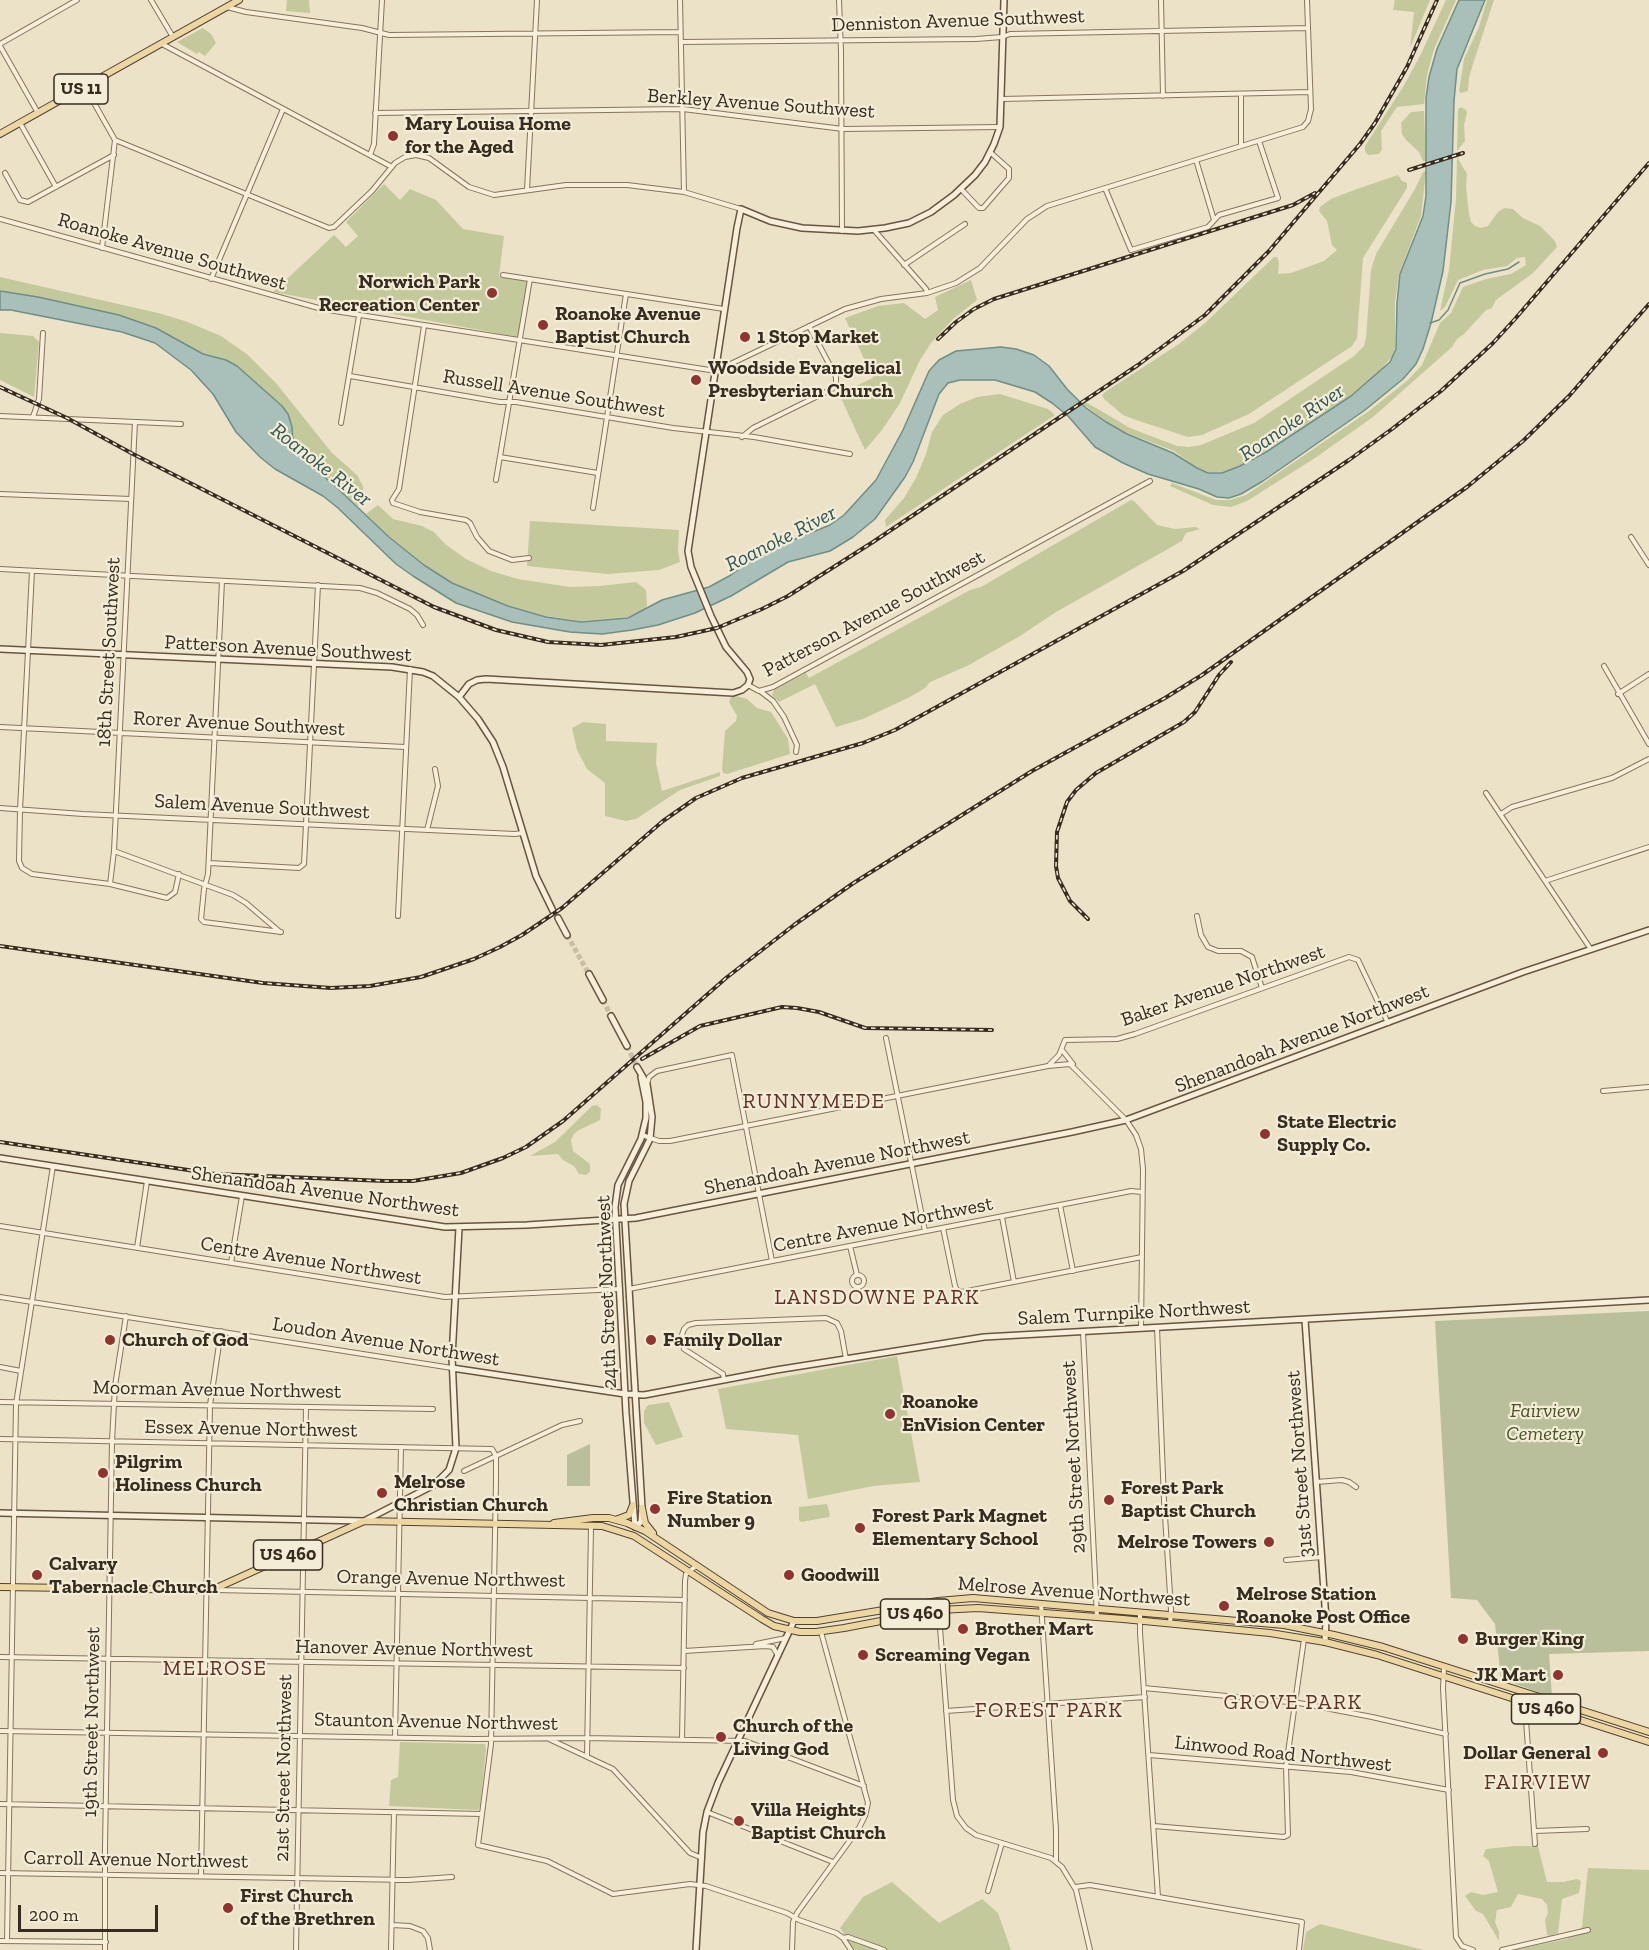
<!DOCTYPE html>
<html>
<head>
<meta charset="utf-8">
<style>
  body { margin:0 }
  #map { position:relative; width:1649px; height:1950px; overflow:hidden; background:#ece2c7; font-family:"Zilla Slab",serif }
  canvas { display:block }
  .scale { position:absolute; left:18px; top:1905px; width:140px; height:27px; box-sizing:border-box; border:3px solid #372c20; border-top:0; padding-left:8px; font-size:18px; line-height:21px; white-space:nowrap; color:#372c20; -webkit-text-stroke:4px #f3ecd6; paint-order:stroke }
</style>
</head>
<body>
<div id="map">
<canvas width="1649" height="1950"></canvas>
<div class="scale">200 m</div>
</div>
<script>
const ctx = document.querySelector('canvas').getContext('2d');
ctx.lineJoin = 'round';
function fillPath(path, color) { ctx.fillStyle = color; ctx.fill(path, 'evenodd'); }
const toPath = rows => new Path2D(rows.map(r => 'M' + r).join(''));
function strokePath(path, color, width, dash) { ctx.strokeStyle = color; ctx.lineWidth = width; ctx.lineCap = dash ? 'butt' : 'round'; ctx.setLineDash(dash || []); ctx.stroke(path); }
function write(font, color, halo, rows, align = 'center') {
  ctx.font = font + ' "Zilla Slab",serif'; ctx.lineWidth = 4.5; ctx.setLineDash([]); ctx.textBaseline = 'middle'; ctx.strokeStyle = halo; ctx.fillStyle = color; for (const [text, x, y, turn = 0] of rows) {
    ctx.save(); ctx.translate(x, y); ctx.rotate((+turn || 0) * Math.PI / 180); ctx.textAlign = isNaN(turn) ? turn : align; if (halo) ctx.strokeText(text, 0, 0); ctx.fillText(text, 0, 0); ctx.restore();
  }
}
fillPath(toPath([
  [287,0,309,0,310,13,286,11],
  [1395,0,1430,0,1410,48,1414,12,1393,10],
  [1446,0,1456,0,1434,49,1427,75,1424,104,1397,107,1381,131,1382,149,1379,154,1368,155,1365,151,1365,146,1403,87,1420,56],
  [1487,0,1494,0,1473,64,1469,78,1468,91,1461,93,1459,91,1464,59,1479,27],
  [203,28,211,34,216,43,205,56,199,52,197,54,177,42],
  [1461,107,1466,110,1467,113,1464,125,1465,141,1457,151,1458,109],
  [1424,111,1426,161,1423,161,1419,152,1406,140,1402,134,1401,123,1411,112],
  [1457,157,1467,174,1466,187,1469,214,1471,222,1475,226,1481,228,1488,226,1498,212,1504,208,1513,209,1523,218,1540,226,1555,241,1557,247,1533,273,1496,300,1492,308,1486,310,1464,334,1457,339,1452,347,1373,417,1315,458,1247,501,1231,507,1213,505,1170,486,1172,483,1216,500,1230,500,1246,495,1369,411,1408,380,1422,365,1440,323,1451,313,1463,287,1486,279,1511,274,1526,265,1525,257,1517,258,1507,266,1483,270,1458,280,1445,307,1440,311,1449,270,1456,199],
  [1426,171,1421,216,1399,274,1395,303,1395,348,1393,355,1379,372,1351,395,1265,451,1241,465,1222,472,1209,472,1198,468,1174,451,1127,433,1106,422,1083,404,1085,402,1096,408,1130,428,1177,446,1189,447,1201,445,1254,423,1354,356,1364,346,1366,338,1371,270,1376,254,1415,189,1423,172],
  [1398,175,1402,181,1407,183,1407,188,1363,258,1357,338,1352,346,1249,414,1202,435,1188,437,1136,420,1123,415,1104,399,1102,395,1105,392,1179,344,1205,323,1274,257,1277,257,1279,263,1278,274,1291,273,1324,261,1337,250,1332,245,1327,221,1319,211,1320,207,1331,199,1357,189],
  [384,184,400,200,410,189,436,200,463,229,504,236,499,276,527,281,518,337,273,292,334,235,346,247,358,236,346,222],
  [0,277,158,313,185,321,221,336,248,355,276,383,332,453,357,475,363,486,364,501,358,506,300,456,293,441,292,427,288,414,282,406,237,366,226,360,203,354,156,328,119,315,38,297,0,291],
  [971,280,977,300,953,319,931,343,920,360,900,403,882,430,865,450,839,394,873,378,845,318,878,306,904,303,925,319,938,310,935,297],
  [0,333,33,336,39,342,34,397,0,380],
  [1000,394,1048,409,1055,415,886,527,885,520,904,498,916,478,926,454,932,432,943,415,960,404,977,397],
  [1131,500,1134,501,1157,525,1175,529,1195,527,1200,529,1186,533,1182,541,1056,612,1020,636,967,666,930,682,925,688,910,697,863,719,836,727,815,684,779,702,772,695,774,690,806,673,809,678,970,590,981,587],
  [378,505,393,519,422,526,434,532,445,544,466,559,491,571,518,579,570,587,600,586,636,582,646,590,647,606,643,610,628,617,581,621,546,616,508,605,453,583,424,564,389,536,366,514],
  [530,521,679,530,678,551,680,562,659,570,608,574,527,566],
  [736,696,747,699,757,708,771,712,788,739,790,754,727,774,723,773,722,769,725,731,736,721,737,716,729,702,731,697],
  [583,722,606,724,606,741,657,743,656,763,662,791,720,772,720,776,680,790,636,819,626,821,605,816,605,783,587,769,577,750,572,728],
  [597,1105,601,1109,600,1120,579,1130,574,1134,571,1140,573,1151,590,1164,590,1172,586,1175,579,1174,574,1166,563,1160,558,1154,530,1156,555,1142,592,1106],
  [897,1356,920,1482,873,1486,808,1499,798,1435,726,1429,718,1389],
  [669,1402,683,1437,656,1445,644,1423,644,1411,648,1405],
  [827,1504,830,1515,829,1517,801,1522,799,1520,799,1507],
  [400,1742,485,1744,486,1750,480,1806,478,1810,389,1806,391,1780,398,1777],
  [1515,1846,1538,1846,1547,1882,1563,1882,1577,1879,1581,1881,1579,1893,1562,1899,1558,1933,1549,1936,1547,1934,1545,1920,1548,1913,1547,1905,1542,1899,1518,1894,1511,1907,1497,1910,1495,1922,1499,1932,1499,1941,1483,1914,1476,1911,1465,1896,1471,1892,1483,1895,1498,1892,1489,1861,1483,1856,1486,1849],
  [1588,1868,1649,1870,1649,1950,1514,1950,1567,1939,1582,1927],
  [892,1882,939,1923,982,1899,998,1913,1011,1950,855,1950,840,1928,863,1897],
  [1320,1924,1424,1950,1427,1950,1303,1950,1306,1932]
]), '#c3c99b');
fillPath(toPath([
  [1649,1311,1649,1651,1549,1654,1552,1697,1501,1679,1495,1624,1477,1600,1451,1598,1435,1321],
  [590,1444,590,1486,567,1486,567,1455]
]), '#b9bf9a');
const water = toPath([
  [1459,0,1485,0,1457,69,1454,101,1451,202,1443,271,1431,323,1423,349,1416,364,1403,379,1365,410,1263,481,1241,494,1229,498,1217,497,1199,489,1148,474,1123,463,1095,447,1068,416,1052,403,1035,392,995,380,960,380,948,383,939,394,913,462,905,477,875,519,853,537,830,551,788,562,731,596,695,613,658,625,632,630,602,634,570,632,512,622,456,603,413,576,396,564,338,508,323,496,275,469,260,457,236,432,213,394,191,370,155,343,122,332,11,310,0,310,0,291,38,297,119,315,156,328,203,354,226,360,237,366,282,406,288,414,292,427,293,441,300,456,335,486,389,537,424,565,452,583,508,606,546,617,581,622,628,618,662,600,709,587,731,575,760,553,830,525,844,515,876,480,903,430,929,371,939,360,956,351,1001,347,1016,349,1034,355,1049,366,1067,389,1086,408,1106,422,1127,434,1173,453,1197,468,1208,473,1222,473,1240,466,1266,452,1351,396,1390,362,1396,349,1397,303,1400,274,1423,216,1426,196,1426,98,1429,77,1437,49,1459,0]
]);
fillPath(water, '#a8c0b9');
strokePath(water, '#6f8e87', 1.5);
strokePath(toPath([
  [1430,323,1439,320,1448,310,1460,283,1485,274,1508,269,1519,262]
]), '#6f8e87', 1.5);
strokePath(toPath([
  [567,935,589,974],
  [603,1000,611,1016],
  [627,1046,637,1067]
]), '#c8bea6', 5, [5, 2.5]);
const street = toPath([
  [151,0,173,37],
  [680,0,684,192],
  [839,0,841,51,842,231],
  [1161,0,1163,96],
  [227,7,246,12,362,28,389,35,680,32],
  [681,42,976,39,1002,37,1010,34,1308,28],
  [0,44,77,0],
  [162,44,392,167],
  [0,46,38,113],
  [85,87,115,140,329,228,334,227,372,191,395,163,405,157,416,155,429,158,469,187,494,195,566,185,627,185,684,192,741,209],
  [1002,99,1310,92],
  [375,113,683,109,843,129,1000,127],
  [20,123,56,187],
  [1241,146,1241,94],
  [370,155,374,144,382,0],
  [1196,160,1214,220],
  [5,173,20,200,28,202,114,155],
  [1105,188,1131,250,1208,227,1219,215,1278,198,1259,141],
  [961,189,979,208,983,208,1009,178,1009,169,990,152],
  [527,190,537,0],
  [0,219,322,309,716,371,845,309,881,299,927,293,956,283,980,268,1027,219,1047,206,1303,127,1308,121,1311,109,1307,0],
  [874,230,926,289,927,293],
  [102,248,115,140],
  [904,265,965,224],
  [503,275,724,309],
  [211,279,283,109],
  [424,326,399,489,392,500,393,503,420,512,466,520,470,523,477,537,489,551,512,560,529,558],
  [350,376,500,402,516,402,673,428,754,437,850,454],
  [0,416,181,424],
  [33,417,39,399,43,333],
  [341,423,359,316],
  [742,437,753,428,832,389,836,385,836,377,809,326],
  [500,457,598,473],
  [496,480,530,279],
  [0,494,131,499],
  [593,508,626,294],
  [1631,537,1649,565],
  [0,569,360,588,377,593,410,609,417,615,423,625],
  [32,571,20,810,19,861,22,868,32,874,110,884,167,898,175,892,179,874],
  [222,581,208,874,204,889,201,919,204,922,281,932],
  [1604,666,1649,744],
  [748,685,759,691,773,687,1150,481],
  [760,691,773,701,784,717,797,745,796,752],
  [1618,694,1649,674],
  [0,727,405,747],
  [1486,793,1590,948],
  [0,808,83,814,515,834,522,833],
  [1501,814,1512,807,1612,778,1649,759],
  [427,830,438,786,435,769],
  [114,851,233,895,246,903,280,932],
  [209,863,299,868,304,864,318,585],
  [1545,881,1649,847],
  [110,884,114,851,135,422],
  [398,916,410,669],
  [1197,916,1201,935,1208,947,1218,951,1241,951,1252,957,1262,988],
  [886,1038,925,1231],
  [1062,1050,1073,1064],
  [1050,1064,1059,1055,1065,1040,1117,1039,1135,1034,1349,957,1358,960,1388,1023],
  [647,1084,649,1077,657,1071,732,1055,772,1261],
  [1603,1091,1649,1087],
  [642,1135,659,1141,670,1141,1048,1066,1070,1064,1126,1120,1136,1135,1141,1149,1143,1169,1141,1328],
  [1060,1205,1073,1271],
  [1002,1217,1014,1282],
  [0,1226,445,1297,620,1289],
  [943,1228,955,1286,957,1290,962,1292,1142,1257],
  [850,1246,857,1275],
  [137,1248,147,1181],
  [231,1263,242,1196],
  '852 1281a6 6 0 1 1 12 0a6 6 0 1 1-12 0Z',
  [629,1289,1111,1195,1131,1191,1142,1192],
  [0,1297,452,1368],
  [1157,1328,1164,1500,1171,1610,1170,1624],
  [1083,1332,1097,1617],
  [0,1367,21,1371],
  [724,1380,723,1374,684,1349,681,1338,684,1329,688,1325,696,1323,826,1318,837,1323,841,1331,846,1359],
  [0,1402,433,1409],
  [0,1439,492,1449,496,1456,496,1482,491,1744,478,1845,547,1861,613,1894,690,1884,706,1886,787,1913,799,1920,836,1933,843,1938,851,1950],
  [464,1471,562,1425,580,1421],
  [1316,1482,1342,1480,1349,1482,1356,1487],
  [1286,1560,1322,1557],
  [215,1590,685,1600],
  [938,1601,953,1800,957,1816,966,1828,976,1835,1051,1858,1062,1867,1076,1890,1090,1950],
  [1041,1604,1056,1830,1056,1861],
  [1140,1613,1140,1633,1158,1897],
  [756,1644,786,1638],
  [684,1651,766,1646,773,1647,777,1654],
  [0,1657,684,1668],
  [1444,1667,1443,1688,1456,1937,1462,1946,1473,1950],
  [1144,1688,1299,1703,1372,1717,1446,1734],
  [1524,1693,1535,1844],
  [946,1711,1145,1697],
  [0,1731,474,1739,587,1738,745,1741,864,1786],
  [395,1738,401,1447],
  [549,1739,613,1769,690,1853,702,1858],
  [682,1739,685,1581,686,1574,696,1566],
  [1149,1755,1351,1772,1449,1790],
  [587,1756,591,1527],
  [0,1804,482,1814],
  [707,1812,833,1862],
  [1154,1826,1284,1837,1288,1835,1286,1767,1304,1639],
  [1535,1831,1587,1829],
  [0,1873,408,1880,452,1877],
  [201,1876,210,1405,221,1331],
  [1075,1887,1090,1885,1302,1922,1299,1950],
  [988,1891,1002,1843],
  [392,1925,410,1926,423,1931,428,1938,430,1950],
  [843,1938,848,1937,884,1950],
  [0,1941,106,1942],
  [7,1941,16,1404,53,1166],
  [105,1950,105,1847,112,1441,115,1386,126,1316],
  [296,1950,306,1407],
  [391,1950,394,1812],
  [792,1950,793,1922,797,1913,859,1828,865,1816,868,1803,821,1632],
  [1502,1950,1588,1930]
]);
const secondary = toPath([
  [0,649,392,667,423,672,433,676,459,697,478,719,493,742,503,767,536,876,553,911],
  [459,697,469,684,477,680,486,679,733,693,742,690,748,685,750,679,747,672,726,647,711,616,691,567,688,551,737,228,741,209,770,221,802,228,858,231,885,228,909,223,931,212,954,195,975,175,985,162,994,144,1000,127,1004,0],
  [558,918,567,935],
  [589,974,603,1000],
  [611,1016,627,1046],
  [0,1158,445,1227,527,1225,636,1218,1072,1132,1126,1120,1523,972,1649,930],
  [1305,1320,1326,1620,1325,1642],
  [452,1368,625,1394,644,1395,776,1370,984,1337,1649,1300],
  [0,1513,364,1521,434,1485,449,1470,456,1448,452,1357,459,1228],
  [635,1527,641,1522,642,1508,624,1204,629,1181,650,1139,652,1117,647,1084,637,1067],
  [635,1527,626,1413,615,1207,618,1185,641,1139,646,1118,646,1102,641,1077],
  [696,1950,703,1832,707,1812,718,1783,794,1621]
]);
const primary = toPath([
  [0,134,239,0],
  [642,1508,645,1523,653,1533],
  [618,1519,629,1515,633,1505],
  [554,1523,593,1518,609,1518,627,1523,645,1531,768,1613,794,1621,817,1621,938,1601,973,1598,1284,1625,1334,1635,1383,1647,1649,1732],
  [0,1587,212,1590,364,1521,602,1526,634,1536,762,1619,774,1626,800,1632,816,1632,844,1628,939,1610,978,1608,1123,1619,1270,1633,1325,1642,1377,1655,1649,1742]
]);
strokePath(street, '#86745d', 6);
strokePath(secondary, '#685540', 8);
strokePath(primary, '#544231', 8);
strokePath(street, '#f7efda', 4);
strokePath(secondary, '#f7efda', 5);
strokePath(primary, '#ecd7a2', 6);
const rail = toPath([
  [1409,170,1463,153],
  [938,339,956,322,974,309,994,299,1293,205,1315,193],
  [0,387,67,418,133,454,434,607,496,630,548,642,601,645,676,637,717,628,762,609,788,596,873,542,1138,365,1205,315,1269,251,1360,144,1375,123,1407,67,1437,0],
  [1088,919,1070,901,1058,878,1056,866,1057,832,1067,802,1076,790,1096,773,1184,722,1195,712,1219,675,1231,662],
  [0,946,263,983,331,988,370,986,421,977,474,959,500,947,522,935,562,908,663,821,696,798,742,778,863,743,895,730,1183,571,1349,460,1392,429,1441,391,1493,343,1515,319,1649,163],
  [642,1059,700,1026,782,1007,797,1008,819,1012,865,1028,992,1030],
  [0,1142,215,1174,385,1181,413,1181,461,1173,503,1158,526,1147,563,1121,726,978,794,925,852,884,1032,771,1165,698,1202,675,1467,487,1523,441,1569,396,1649,304]
]);
strokePath(rail, '#372c20', 4);
strokePath(rail, '#f3ecd6', 1.5, [4.5]);
for (const [x, y, r, color] of [
  [393,136,6,"#913331"],
  [492,293,6,"#913331"],
  [543,325,6,"#913331"],
  [745,337,6,"#913331"],
  [696,380,6,"#913331"],
  [1265,1134,6,"#913331"],
  [110,1340,6,"#913331"],
  [651,1340,6,"#913331"],
  [890,1414,6,"#913331"],
  [103,1473,6,"#913331"],
  [382,1493,6,"#913331"],
  [1109,1500,6,"#913331"],
  [655,1509,6,"#913331"],
  [860,1528,6,"#913331"],
  [1269,1542,6,"#913331"],
  [37,1575,6,"#913331"],
  [789,1575,6,"#913331"],
  [1224,1606,6,"#913331"],
  [963,1629,6,"#913331"],
  [1463,1639,6,"#913331"],
  [863,1655,6,"#913331"],
  [1558,1675,6,"#913331"],
  [721,1737,6,"#913331"],
  [1603,1753,6,"#913331"],
  [739,1821,6,"#913331"],
  [228,1908,6,"#913331"]
]) { const dot = new Path2D(); dot.arc(x, y, r, 0, 2 * Math.PI); ctx.fillStyle = color; ctx.fill(dot); strokePath(dot, '#f3ecd6', 2); }
for (const [x, y, w] of [
  [81,89,54],
  [288,1555,69],
  [915,1614,69],
  [1546,1709,69]
]) { const box = new Path2D(); box.roundRect(x - w / 2, y - 15, w, 30, 4.5); ctx.fillStyle = '#f3ecd6'; ctx.fill(box); strokePath(box, '#372c20', 1.5); }
write('bold 18px', '#372c20', null, [
  ["US 11",81,89],
  ["US 460",288,1555],
  ["US 460",915,1614],
  ["US 460",1546,1709]
]);
write('20px', '#372c20', '#f3ecd6', [
  ["Denniston Avenue Southwest",958,21,-2],
  ["Berkley Avenue Southwest",761,104,4],
  ["Roanoke Avenue Southwest",172,252,16],
  ["Russell Avenue Southwest",554,394,9],
  ["Patterson Avenue Southwest",874,614,-28],
  ["Patterson Avenue Southwest",288,649,3],
  ["18th Street Southwest",109,652,-87],
  ["Rorer Avenue Southwest",239,724,3],
  ["Salem Avenue Southwest",262,807,3],
  ["Baker Avenue Northwest",1223,986,-19],
  ["Shenandoah Avenue Northwest",1302,1039,-21],
  ["Shenandoah Avenue Northwest",837,1163,-11],
  ["Shenandoah Avenue Northwest",325,1192,8],
  ["Centre Avenue Northwest",883,1225,-11],
  ["Centre Avenue Northwest",311,1261,9],
  ["24th Street Northwest",607,1292,-92],
  ["Salem Turnpike Northwest",1134,1313,-3],
  ["Loudon Avenue Northwest",386,1342,9],
  ["Moorman Avenue Northwest",217,1390,1],
  ["Essex Avenue Northwest",251,1429,1],
  ["29th Street Northwest",1074,1457,-93],
  ["31st Street Northwest",1300,1464,-94],
  ["Orange Avenue Northwest",451,1579,1],
  ["Melrose Avenue Northwest",1074,1592,4],
  ["Hanover Avenue Northwest",414,1649,1],
  ["19th Street Northwest",92,1722,-89],
  ["Staunton Avenue Northwest",436,1722,1],
  ["Linwood Road Northwest",1283,1754,6],
  ["21st Street Northwest",284,1768,-89],
  ["Carroll Avenue Northwest",136,1860,1]
]);
write('bold 20px', '#372c20', '#f3ecd6', [
  ["Mary Louisa Home",405,124],
  ["for the Aged",405,147],
  ["Norwich Park",480,282,"right"],
  ["Recreation Center",480,305,"right"],
  ["Roanoke Avenue",555,314],
  ["Baptist Church",555,337],
  ["1 Stop Market",757,337],
  ["Woodside Evangelical",708,368],
  ["Presbyterian Church",708,391],
  ["State Electric",1277,1122],
  ["Supply Co.",1277,1145],
  ["Church of God",122,1340],
  ["Family Dollar",663,1340],
  ["Roanoke",902,1402],
  ["EnVision Center",902,1425],
  ["Pilgrim",115,1462],
  ["Holiness Church",115,1485],
  ["Melrose",394,1482],
  ["Christian Church",394,1505],
  ["Forest Park",1121,1488],
  ["Baptist Church",1121,1511],
  ["Fire Station",667,1498],
  ["Number 9",667,1521],
  ["Forest Park Magnet",872,1516],
  ["Elementary School",872,1539],
  ["Melrose Towers",1257,1542,"right"],
  ["Calvary",49,1564],
  ["Tabernacle Church",49,1587],
  ["Goodwill",801,1575],
  ["Melrose Station",1236,1594],
  ["Roanoke Post Office",1236,1617],
  ["Brother Mart",975,1629],
  ["Burger King",1475,1639],
  ["Screaming Vegan",875,1655],
  ["JK Mart",1546,1675,"right"],
  ["Church of the",733,1726],
  ["Living God",733,1749],
  ["Dollar General",1591,1753,"right"],
  ["Villa Heights",751,1810],
  ["Baptist Church",751,1833],
  ["First Church",240,1896],
  ["of the Brethren",240,1919]
], 'left');
write('italic 20px', '#475228', '#f3ecd6', [
  ["Fairview",1545,1411],
  ["Cemetery",1545,1434]
]);
write('italic 21px', '#305655', '#f3ecd6', [
  ["Roanoke River",1292,423,-34],
  ["Roanoke River",321,465,38],
  ["Roanoke River",781,539,-27]
]);
ctx.letterSpacing = '1.5px';
write('21px', '#613122', '#f3ecd6', [
  ["RUNNYMEDE",814,1102],
  ["LANSDOWNE PARK",877,1298],
  ["MELROSE",215,1669],
  ["GROVE PARK",1293,1703],
  ["FOREST PARK",1049,1711],
  ["FAIRVIEW",1538,1783]
]);
ctx.letterSpacing = '0px';
</script>
</body>
</html>
